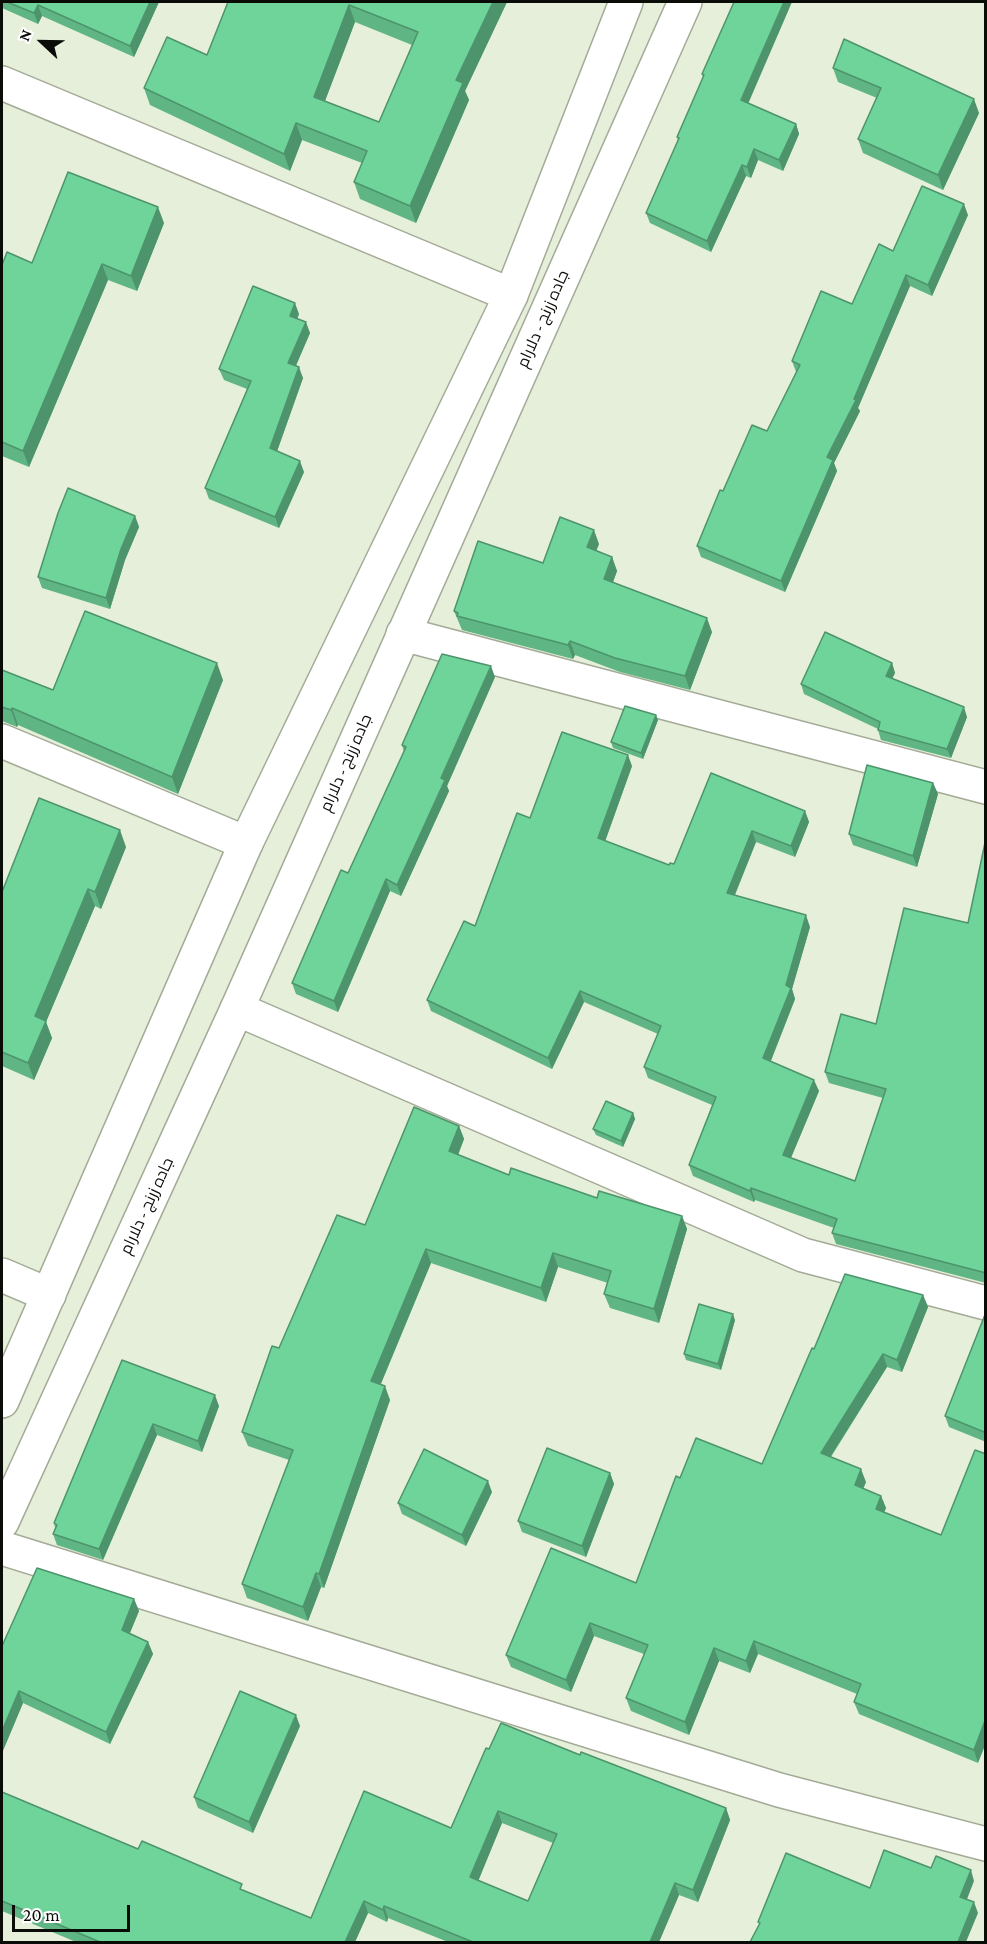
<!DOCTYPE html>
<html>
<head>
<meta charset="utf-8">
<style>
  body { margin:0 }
  #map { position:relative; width:987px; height:1944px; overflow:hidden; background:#e6efda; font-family:"Crimson Pro",serif }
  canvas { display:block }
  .frame { position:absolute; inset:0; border:3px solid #0a0d07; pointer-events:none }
  .north { position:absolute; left:12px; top:12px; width:60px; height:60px; -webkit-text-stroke:4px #fff; paint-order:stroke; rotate:292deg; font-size:16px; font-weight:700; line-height:24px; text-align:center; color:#0a0d07 }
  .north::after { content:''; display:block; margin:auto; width:21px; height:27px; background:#0a0d07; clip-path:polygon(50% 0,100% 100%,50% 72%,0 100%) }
  .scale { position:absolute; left:12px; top:1905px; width:118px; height:27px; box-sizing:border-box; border:3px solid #0a0d07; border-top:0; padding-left:8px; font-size:18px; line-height:21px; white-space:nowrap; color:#0a0d07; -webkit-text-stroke:4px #fff; paint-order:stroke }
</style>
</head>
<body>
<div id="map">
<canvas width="987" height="1944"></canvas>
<div class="frame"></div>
<div class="north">N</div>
<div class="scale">20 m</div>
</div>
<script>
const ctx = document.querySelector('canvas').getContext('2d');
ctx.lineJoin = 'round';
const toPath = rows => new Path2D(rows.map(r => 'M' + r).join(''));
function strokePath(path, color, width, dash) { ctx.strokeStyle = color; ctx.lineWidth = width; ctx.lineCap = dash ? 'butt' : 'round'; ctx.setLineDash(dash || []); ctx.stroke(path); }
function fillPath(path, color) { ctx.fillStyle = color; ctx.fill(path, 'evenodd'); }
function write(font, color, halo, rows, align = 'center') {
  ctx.font = font + ' "Crimson Pro",Cairo,serif'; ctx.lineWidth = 4.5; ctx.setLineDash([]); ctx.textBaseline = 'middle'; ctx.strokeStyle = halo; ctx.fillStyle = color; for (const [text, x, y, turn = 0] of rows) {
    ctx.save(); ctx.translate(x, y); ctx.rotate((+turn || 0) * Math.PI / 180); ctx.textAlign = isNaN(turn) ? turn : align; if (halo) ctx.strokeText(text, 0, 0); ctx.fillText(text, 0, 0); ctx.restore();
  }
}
const street = toPath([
  [2,83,511,295],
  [403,634,986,787],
  [2,741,246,843],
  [237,1009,803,1255,986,1303],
  [2,1275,49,1295],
  [2,1548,779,1790,986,1844]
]);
const highway = toPath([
  [2,1401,246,843,511,295,626,2],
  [2,1522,237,1009,685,2]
]);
strokePath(street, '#a3ab97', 36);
strokePath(highway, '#a3ab97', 36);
strokePath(street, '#fff', 33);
strokePath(highway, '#fff', 33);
fillPath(toPath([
  [2,2,159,2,134,57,42,16,38,24,2,8],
  [228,2,507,2,465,91,469,100,416,223,360,199,354,182,362,163,302,140,290,171,150,105,144,88,207,55],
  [355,22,412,45,379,122,325,101],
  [833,68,979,113,943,190,863,153,858,139,877,98,838,82],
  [702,74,748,103,796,124,799,134,783,171,758,160,751,178,746,176,711,252,650,223,646,213,678,140,677,137,703,77],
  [968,215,932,296,910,286,858,408,860,411,834,463,837,471,785,592,701,557,697,546,723,491,767,431,796,372,792,361,852,304,893,251],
  [164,223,137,291,108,280,29,467,2,456,2,265,32,263],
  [299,314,297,319,310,333,296,366,303,378,277,451,304,472,279,528,209,499,205,488,247,389,224,380,219,369],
  [135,516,139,527,125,560,110,609,42,588,38,577],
  [599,544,596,551,612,557,617,571,613,582,712,632,690,690,620,672,575,655,573,659,462,630,454,611,543,563],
  [892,663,895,673,892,678,967,717,951,758,881,740,878,730,878,729,804,694,801,684],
  [2,670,53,690,223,680,178,794,18,725,17,727,2,721],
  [495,677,447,786,449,791,401,896,390,891,338,1012,296,994,292,983,348,873,404,752,402,745],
  [656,715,658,720,643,759,613,748,611,742],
  [632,766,605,841,669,865,674,864,711,773,805,811,809,822,795,857,756,842,735,895,810,927,792,989,795,999,771,1061,819,1091,791,1158,855,1181,883,1098,829,1083,825,1072,876,1024,968,923,986,838,986,1283,836,1244,832,1233,834,1228,755,1200,754,1202,693,1176,689,1165,712,1105,648,1078,644,1067,658,1034,584,1002,552,1069,431,1011,427,1000,475,926,530,818],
  [933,783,938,794,917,867,853,845,849,834],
  [126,847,101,909,95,906,46,1022,52,1038,34,1080,2,1066,2,892],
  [633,1113,635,1119,623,1147,596,1135,593,1129],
  [459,1126,464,1139,458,1155,509,1175,597,1198,682,1216,687,1229,659,1323,610,1308,604,1294,608,1283,558,1267,546,1302,431,1263,381,1384,390,1400,324,1588,321,1587,308,1621,247,1598,242,1584,289,1460,248,1446,242,1432,279,1348,365,1225],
  [923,1295,928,1307,902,1372,887,1367,831,1457,866,1482,863,1489,881,1496,886,1508,884,1512,941,1535,978,1763,859,1714,854,1702,857,1694,758,1654,750,1673,719,1661,689,1735,631,1711,626,1698,644,1654,594,1636,571,1692,511,1667,506,1655,636,1583,680,1478,762,1464,814,1349],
  [986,1312,986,1442,949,1427,945,1416],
  [735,1320,721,1370,686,1360,684,1354],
  [122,1360,219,1406,202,1452,157,1435,103,1560,57,1545,53,1534,55,1528,54,1523],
  [610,1473,614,1484,586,1557,522,1532,518,1521],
  [492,1492,466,1546,402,1514,398,1503],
  [134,1599,139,1611,130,1633,148,1642,153,1654,110,1744,23,1703,2,1753,2,1646],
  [300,1726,253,1833,198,1808,194,1797],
  [489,1749,580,1755,726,1808,730,1820,698,1902,679,1895,659,1942,448,1942,388,1918,387,1922,368,1913,355,1942,76,1942,2,1911,2,1792,138,1849,311,1918,451,1828],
  [502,1823,553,1843,528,1901,478,1880]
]), '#5fb684');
fillPath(toPath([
  [150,2,159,2,134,57,130,46],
  [493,2,507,2,465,91,469,100,416,223,410,206,456,80],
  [784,2,792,2,745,111,741,100],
  [38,5,42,16,38,24,34,13],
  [349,5,355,22,320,114,314,97],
  [974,99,979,113,943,190,938,175],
  [296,123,302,140,290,171,284,154],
  [796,124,799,134,783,171,779,160],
  [754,149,758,160,751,178,747,167],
  [742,165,746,176,711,252,707,241],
  [964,204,968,215,932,296,928,285],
  [158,207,164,223,137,291,131,276],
  [102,264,108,280,29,467,23,451],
  [906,275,910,286,858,408,860,411,834,463,837,471,785,592,781,581,827,457,854,399],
  [295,303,299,314,294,327,290,316],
  [306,322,310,333,292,374,288,363],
  [299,367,303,378,274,460,270,448],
  [300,461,304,472,279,528,275,517],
  [135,516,139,527,125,560,110,609,106,598,121,549],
  [594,530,599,544,592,561,587,547],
  [612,557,617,571,609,593,604,579],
  [707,618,712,632,690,690,685,676],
  [570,641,575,655,573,659,568,645],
  [217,663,223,680,178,794,172,777],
  [892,663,895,673,889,685,886,676],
  [491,666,495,677,447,786,449,791,401,896,397,885,441,778],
  [964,707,967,717,951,758,947,749],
  [12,708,18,725,17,727,11,710],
  [656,715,658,720,643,759,641,753],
  [628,755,632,766,602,850,598,838],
  [933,783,938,794,917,867,913,856],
  [805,811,809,822,795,857,791,846],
  [120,830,126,847,101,909,95,892],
  [752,831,756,842,731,904,727,893],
  [386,879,390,891,338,1012,334,1001],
  [88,889,95,906,46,1022,52,1038,34,1080,28,1063,35,1016],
  [806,915,810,927,792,989,795,999,767,1070,763,1058],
  [580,991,584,1002,552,1069,548,1058],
  [814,1080,819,1091,787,1167,783,1155],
  [633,1113,635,1119,623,1147,621,1141],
  [459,1126,464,1139,454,1165,449,1151],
  [751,1188,755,1200,754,1202,750,1191],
  [682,1216,687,1229,659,1323,654,1309],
  [426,1249,431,1263,376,1395,371,1381],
  [553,1253,558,1267,546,1302,541,1288],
  [923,1295,928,1307,902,1372,897,1360],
  [733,1314,735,1320,721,1370,718,1364],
  [883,1354,887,1367,825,1465,821,1453],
  [385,1386,390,1400,324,1588,319,1574],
  [215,1395,219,1406,202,1452,198,1441],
  [153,1424,157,1435,103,1560,99,1549],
  [861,1469,866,1482,859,1498,855,1485],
  [610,1473,614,1484,586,1557,582,1546],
  [488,1481,492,1492,466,1546,462,1535],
  [881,1496,886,1508,880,1522,876,1509],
  [316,1573,321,1587,308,1621,303,1607],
  [134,1599,139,1611,126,1642,122,1630],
  [590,1623,594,1636,571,1692,566,1680],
  [754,1641,758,1654,750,1673,746,1661],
  [148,1642,153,1654,110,1744,106,1732],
  [714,1648,719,1661,689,1735,685,1722],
  [19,1691,23,1703,2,1753,2,1731],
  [296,1715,300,1726,253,1833,249,1822],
  [986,1718,986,1743,978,1763,974,1750],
  [726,1808,730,1820,698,1902,693,1890],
  [498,1811,502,1823,475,1889,470,1877],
  [971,1870,974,1881,964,1907,960,1897],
  [675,1883,679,1895,659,1942,650,1942],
  [364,1901,368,1913,355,1942,345,1942],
  [974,1902,978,1913,966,1942,958,1942],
  [384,1906,388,1918,387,1922,383,1910]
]), '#4d946c');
const building = toPath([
  [7,2,150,2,130,46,38,5,34,13,7,2],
  [228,2,493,2,456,80,463,83,410,206,354,182,367,151,296,123,284,154,144,88,167,37,207,55,228,2],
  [349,5,418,32,379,122,314,97,349,5],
  [734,2,784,2,741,100,796,124,779,160,754,149,747,167,742,165,707,241,646,213,679,138,677,137,704,75,702,74,734,2],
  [844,39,974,99,938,175,858,139,881,88,833,68,844,39],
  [68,172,158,207,131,276,102,264,23,451,2,442,2,265,7,252,32,263,68,172],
  [922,186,964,204,928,285,906,275,854,399,856,400,827,457,833,460,781,581,697,546,720,490,723,491,752,425,767,431,800,365,792,361,821,291,852,304,879,244,893,251,922,186],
  [253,286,295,303,290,316,306,322,288,363,299,367,270,448,300,461,275,517,205,488,251,381,219,369,253,286],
  [68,488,135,516,121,549,106,598,38,577,58,513,68,488],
  [560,517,594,530,587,547,612,557,604,579,707,618,685,676,615,658,570,641,568,645,457,616,458,613,454,611,478,541,543,563,560,517],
  [85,611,217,663,172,777,12,708,11,710,2,707,2,670,53,690,85,611],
  [825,632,892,663,886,676,964,707,947,749,878,730,880,722,801,684,825,632],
  [442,654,491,666,441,778,445,780,397,885,386,879,334,1001,292,983,341,870,348,873,406,747,402,745,442,654],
  [625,706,656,715,641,753,611,742,625,706],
  [562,732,628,755,598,838,669,865,670,863,674,864,711,773,805,811,791,846,752,831,727,893,806,915,786,985,791,988,763,1058,814,1080,783,1155,855,1181,886,1089,825,1072,841,1014,876,1024,904,908,968,923,986,838,986,1273,832,1233,837,1219,751,1188,750,1191,689,1165,716,1097,644,1067,661,1026,580,991,548,1058,427,1000,464,921,475,926,517,813,530,818,562,732],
  [867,765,933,783,913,856,849,834,867,765],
  [39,798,120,830,95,892,88,889,35,1016,46,1021,28,1063,2,1052,2,892,39,798],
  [606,1101,633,1113,621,1141,593,1129,606,1101],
  [414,1107,459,1126,449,1151,509,1175,511,1168,597,1198,599,1191,682,1216,654,1309,604,1294,611,1271,553,1253,541,1288,426,1249,371,1381,385,1386,319,1574,316,1573,303,1607,242,1584,293,1450,242,1432,272,1346,279,1348,337,1215,365,1225,414,1107],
  [845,1274,923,1295,897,1360,883,1354,821,1453,861,1469,855,1485,881,1496,876,1509,941,1535,975,1450,986,1454,986,1718,974,1750,854,1702,861,1684,754,1641,746,1661,714,1648,685,1722,626,1698,648,1645,590,1623,566,1680,506,1655,551,1548,636,1583,676,1476,680,1478,696,1438,762,1464,812,1348,814,1349,845,1274],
  [699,1304,733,1314,718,1364,684,1354,699,1304],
  [986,1312,986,1428,984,1432,945,1416,986,1312],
  [122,1360,215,1395,198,1441,153,1424,99,1549,53,1534,57,1525,54,1523,122,1360],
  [547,1448,610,1473,582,1546,518,1521,547,1448],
  [424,1449,488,1481,462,1535,398,1503,424,1449],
  [37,1568,134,1599,122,1630,148,1642,106,1732,19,1691,2,1731,2,1646,37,1568],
  [240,1691,296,1715,249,1822,194,1797,240,1691],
  [501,1723,580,1755,581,1752,726,1808,693,1890,675,1883,650,1942,473,1942,384,1906,383,1910,364,1901,345,1942,100,1942,2,1901,2,1792,138,1849,142,1841,242,1884,240,1889,311,1918,364,1791,451,1828,486,1748,489,1749,501,1723],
  [498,1811,557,1834,528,1901,470,1877,498,1811],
  [884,1850,931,1868,936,1856,971,1870,960,1897,974,1902,958,1942,750,1942,760,1923,758,1922,786,1853,870,1888,884,1850]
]);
fillPath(building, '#6ed49a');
strokePath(building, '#4d946c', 1.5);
write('16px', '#0a0d07', '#fff', [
  ["جاده زرنج - دلارام",543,319,-66],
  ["جاده زرنج - دلارام",346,763,-66],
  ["جاده زرنج - دلارام",147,1206,-65]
]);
</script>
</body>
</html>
